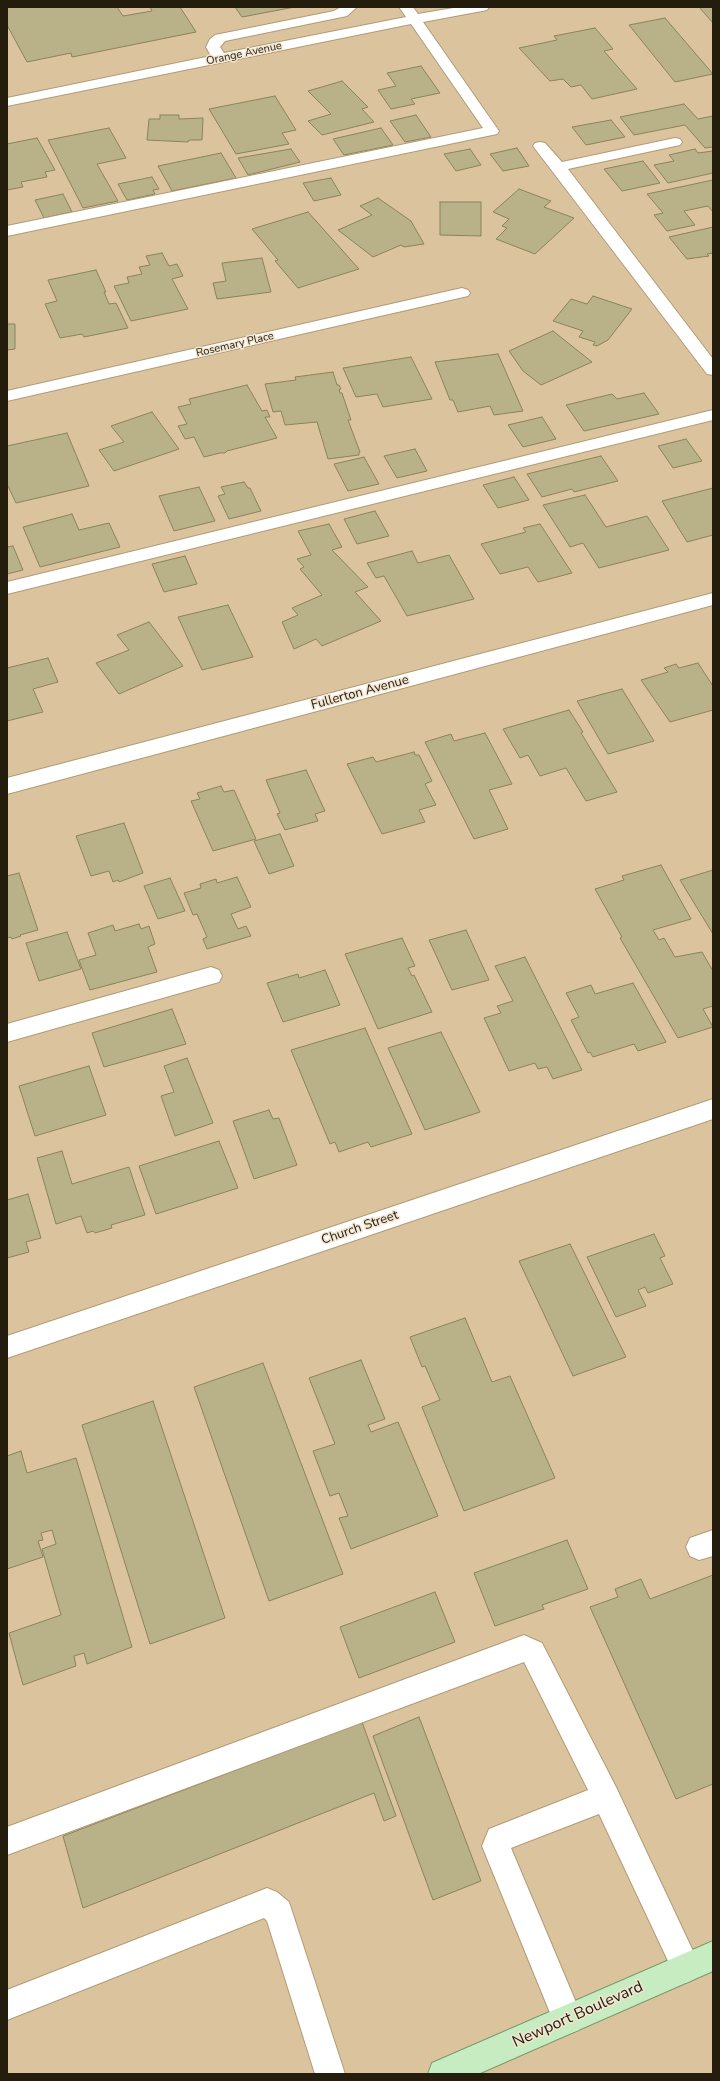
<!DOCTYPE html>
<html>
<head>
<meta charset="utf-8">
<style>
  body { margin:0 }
  #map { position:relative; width:720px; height:2081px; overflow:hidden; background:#dbc49d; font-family:"Nunito Sans",sans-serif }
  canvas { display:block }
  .frame { position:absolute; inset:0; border:8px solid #241c0d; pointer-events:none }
</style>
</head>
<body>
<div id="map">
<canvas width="720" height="2081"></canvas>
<div class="frame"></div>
</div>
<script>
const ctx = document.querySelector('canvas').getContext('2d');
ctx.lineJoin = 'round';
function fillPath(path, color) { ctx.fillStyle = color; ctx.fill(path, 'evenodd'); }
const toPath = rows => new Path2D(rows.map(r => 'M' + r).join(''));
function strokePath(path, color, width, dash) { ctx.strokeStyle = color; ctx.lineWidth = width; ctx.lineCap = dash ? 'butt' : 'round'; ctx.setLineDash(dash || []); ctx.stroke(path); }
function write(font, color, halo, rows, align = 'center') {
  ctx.font = font + ' "Nunito Sans",sans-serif'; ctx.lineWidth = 3; ctx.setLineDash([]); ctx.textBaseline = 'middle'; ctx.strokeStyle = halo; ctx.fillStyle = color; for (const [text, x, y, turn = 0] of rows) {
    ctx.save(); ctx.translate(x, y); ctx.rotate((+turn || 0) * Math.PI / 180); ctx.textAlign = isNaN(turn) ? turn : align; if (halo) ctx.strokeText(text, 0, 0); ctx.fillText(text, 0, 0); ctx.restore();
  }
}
const building = toPath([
  [7,7,117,7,123,16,152,11,150,7,180,7,196,32,72,57,71,53,27,62,7,25,7,7],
  [235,7,295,7,242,17,235,7],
  [699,7,713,7,713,23,699,7],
  [665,18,713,74,675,82,629,25,665,18],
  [595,28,613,49,604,51,637,89,592,99,581,85,571,87,563,79,550,81,519,48,557,40,554,36,595,28],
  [421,66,440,93,411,99,415,104,391,109,378,90,396,86,387,73,421,66],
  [342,81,368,107,362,109,374,122,322,135,308,121,331,114,308,91,342,81],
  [275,96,296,130,282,133,289,144,236,154,209,109,275,96],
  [684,104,698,119,713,116,713,147,705,148,685,125,634,135,620,117,684,104],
  [160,115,179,115,179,119,203,118,202,140,189,140,188,142,147,140,149,119,160,119,160,115],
  [416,115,431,137,405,142,390,121,416,115],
  [611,120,625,137,586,145,572,127,611,120],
  [109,128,126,158,97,164,118,201,83,208,48,140,109,128],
  [381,128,393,145,344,155,333,139,381,128],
  [37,138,55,170,45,172,47,177,21,182,23,187,7,190,7,144,37,138],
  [517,148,529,166,503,171,490,154,517,148],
  [291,149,300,162,248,175,238,158,291,149],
  [470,149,481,165,456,171,444,154,470,149],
  [695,149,698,153,713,151,713,173,668,183,654,165,674,161,669,155,695,149],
  [221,153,236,178,172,191,158,166,221,153],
  [643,161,660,183,622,191,604,169,643,161],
  [152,177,159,189,153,190,155,194,127,200,118,184,152,177],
  [331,178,341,195,314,201,303,183,331,178],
  [713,180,713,212,708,206,684,211,695,225,667,231,654,215,663,213,647,194,713,180],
  [519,189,551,201,544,207,574,218,535,254,496,239,507,228,502,226,509,219,493,212,519,189],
  [63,194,72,212,44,218,35,200,63,194],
  [378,198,411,221,424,244,404,247,401,245,373,257,338,230,372,215,360,206,378,198],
  [440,202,481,202,481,236,440,235,440,202],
  [308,212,359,269,298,288,275,261,278,260,252,229,308,212],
  [713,227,713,253,707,254,709,256,687,259,669,237,713,227],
  [162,253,169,266,177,264,183,276,172,279,188,309,131,321,114,286,129,283,127,277,142,274,139,267,150,265,146,256,162,253],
  [262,258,271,292,217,299,213,283,226,281,222,263,262,258],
  [96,270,106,292,104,292,109,304,116,303,128,328,84,337,82,334,60,338,45,304,57,301,48,280,96,270],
  [593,296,632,309,608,340,597,346,593,345,595,342,579,337,583,331,553,321,571,299,587,304,593,296],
  [7,324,15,324,15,349,7,350,7,324],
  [553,331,592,362,541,385,523,371,509,351,553,331],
  [498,354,523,411,494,415,490,406,458,412,453,400,450,400,435,362,498,354],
  [411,357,432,399,383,407,377,394,356,397,343,368,411,357],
  [333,372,337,385,339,385,341,389,339,390,340,393,342,393,351,420,348,420,360,452,359,453,359,455,328,459,317,422,285,425,281,411,273,412,265,384,296,380,295,377,333,372],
  [247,385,262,411,267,410,270,417,265,417,277,438,227,451,225,453,220,453,204,457,194,437,185,439,178,426,187,424,178,407,191,404,189,399,247,385],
  [644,393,659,414,584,431,566,405,612,394,617,399,644,393],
  [152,412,179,449,114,471,99,450,124,442,111,426,152,412],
  [542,417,556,439,523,447,508,425,542,417],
  [67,433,89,486,16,503,7,484,7,446,67,433],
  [686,439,702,461,673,468,658,446,686,439],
  [415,449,427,471,397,478,384,456,415,449],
  [601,456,618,481,574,492,572,489,542,497,527,474,601,456],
  [364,457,379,484,348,491,334,464,364,457],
  [514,477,529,500,498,508,483,485,514,477],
  [244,482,248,488,250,488,261,511,229,519,218,496,225,494,221,487,244,482],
  [199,487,215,521,174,531,159,496,199,487],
  [713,488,713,535,687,542,662,501,713,488],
  [585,495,606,527,647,516,669,550,599,568,583,543,570,547,543,505,585,495],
  [375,511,389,536,357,544,344,519,375,511],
  [72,514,79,530,109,523,120,547,40,567,23,527,72,514],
  [329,524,342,547,332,550,368,587,355,592,381,621,322,646,316,639,294,649,282,622,298,615,292,608,322,595,300,569,304,567,297,559,311,555,298,531,329,524],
  [540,524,572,573,538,582,528,567,500,574,481,544,526,532,523,528,540,524],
  [13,546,23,570,7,574,7,547,13,546],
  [412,551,418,563,449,555,474,599,407,616,384,576,376,578,367,563,412,551],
  [185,556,197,584,164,592,152,564,185,556],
  [228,605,253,657,202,670,178,617,228,605],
  [149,622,183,666,119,694,96,663,129,650,117,635,149,622],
  [48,658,58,682,33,689,43,712,7,721,7,668,48,658],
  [698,663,713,686,713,710,670,722,641,680,668,672,664,668,676,664,679,668,698,663],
  [622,689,654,741,608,754,577,701,622,689],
  [569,710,583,732,581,733,617,792,586,801,566,768,540,776,528,755,520,758,503,729,569,710],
  [485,733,512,784,489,790,508,829,474,839,425,742,451,734,454,741,485,733],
  [414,752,415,755,419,755,432,781,425,784,436,805,419,810,425,822,382,834,347,764,373,757,376,762,414,752],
  [306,770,325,811,315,814,318,821,285,830,277,814,280,813,266,780,306,770],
  [221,786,224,792,234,790,256,839,213,851,191,801,200,799,197,793,221,786],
  [124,823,143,873,119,882,118,880,113,882,109,871,91,876,76,836,124,823],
  [280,834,294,866,269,874,254,841,280,834],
  [661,865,691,919,653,930,659,940,664,938,675,957,702,952,713,971,713,1006,703,1009,713,1027,678,1038,620,938,622,937,595,889,624,880,622,876,661,865],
  [713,870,713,934,680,880,713,870],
  [19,873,38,930,20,935,21,936,12,939,11,937,7,938,7,876,19,873],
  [237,877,251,907,231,914,238,929,246,926,251,936,207,949,203,939,207,937,197,914,193,915,184,893,201,888,200,884,216,879,217,883,237,877],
  [170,878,185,911,158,919,144,886,170,878],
  [139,924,141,929,149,926,155,944,148,947,157,972,90,990,79,960,96,955,88,933,113,925,115,931,139,924],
  [466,930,489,980,452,990,429,940,466,930],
  [67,932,81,969,39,981,26,943,67,932],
  [402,938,415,966,408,968,412,976,414,975,432,1012,378,1029,345,954,402,938],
  [525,957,582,1070,553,1079,547,1067,538,1069,535,1063,509,1071,484,1018,501,1013,497,1006,513,1001,495,966,525,957],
  [325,970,340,1005,283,1022,267,983,298,974,299,978,325,970],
  [633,983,666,1042,638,1051,634,1044,593,1057,590,1052,588,1053,571,1020,579,1017,566,993,591,985,595,994,633,983],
  [172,1009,186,1044,104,1067,92,1033,172,1009],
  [365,1028,412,1134,371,1147,368,1142,339,1152,335,1142,330,1144,291,1050,365,1028],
  [441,1032,480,1112,425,1130,388,1048,441,1032],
  [187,1058,213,1123,175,1136,161,1096,174,1092,164,1066,187,1058],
  [89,1066,106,1115,35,1136,19,1086,89,1066],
  [269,1110,273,1119,279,1118,297,1165,254,1179,233,1121,269,1110],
  [219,1141,238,1188,156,1214,139,1166,219,1141],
  [62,1151,72,1184,129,1167,145,1215,111,1225,112,1228,95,1233,93,1231,87,1233,81,1216,56,1224,37,1158,62,1151],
  [28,1194,41,1238,26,1242,29,1252,7,1258,7,1200,28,1194],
  [654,1234,665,1256,660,1258,673,1284,648,1293,645,1287,638,1290,646,1306,616,1317,587,1257,654,1234],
  [570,1244,626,1357,573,1376,519,1261,570,1244],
  [465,1318,492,1382,510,1376,555,1478,464,1511,422,1407,440,1400,425,1366,422,1367,410,1337,465,1318],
  [361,1360,385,1419,368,1425,371,1432,398,1422,438,1516,351,1549,339,1518,348,1516,339,1493,330,1496,313,1451,335,1444,309,1378,361,1360],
  [263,1363,343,1574,269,1601,194,1387,263,1363],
  [153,1401,225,1618,150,1644,82,1425,153,1401],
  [21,1451,27,1473,76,1458,132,1647,87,1664,84,1653,74,1656,76,1666,23,1685,9,1633,61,1615,42,1549,56,1544,52,1530,41,1533,43,1540,38,1541,43,1557,7,1569,7,1456,21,1451],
  [567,1540,588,1589,542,1605,544,1609,495,1626,474,1573,567,1540],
  [713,1575,713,1784,676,1799,590,1607,618,1597,615,1589,641,1579,650,1599,713,1575],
  [435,1592,455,1642,359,1678,340,1627,435,1592],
  [419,1717,481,1881,433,1900,373,1736,419,1717],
  [362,1722,396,1816,384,1821,374,1793,83,1908,63,1836,362,1722]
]);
fillPath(building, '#b9b288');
strokePath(building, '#8a835a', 1);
const minor = toPath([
  [341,7,357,7,347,16,225,41,220,47,224,53,406,17,399,7,413,7,418,14,459,7,489,7,487,10,482,11,423,22,499,131,497,134,7,236,7,226,483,128,411,24,7,106,7,98,211,56,206,47,210,39,215,35,334,11,341,7],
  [675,138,680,139,682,142,680,145,568,169,713,359,713,375,707,374,533,146,535,143,540,142,545,143,562,162,675,138],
  [462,288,468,290,470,293,468,296,7,401,7,391,462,288],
  [713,410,713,420,7,594,7,582,713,410],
  [713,593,713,605,7,794,7,778,713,593],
  [211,967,219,970,222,976,219,982,7,1042,7,1024,211,967],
  [713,1099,713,1119,7,1358,7,1336,713,1099],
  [713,1530,713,1556,699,1560,690,1556,686,1547,690,1538,713,1530],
  [524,1635,542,1643,616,1787,701,1968,696,1978,686,1983,676,1978,599,1814,511,1848,583,2019,579,2030,568,2034,557,2030,482,1846,489,1829,588,1790,524,1662,7,1855,7,1827,524,1635],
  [267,1888,277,1892,289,1902,345,2074,315,2074,267,1921,264,1918,7,2020,7,1990,267,1888]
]);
const major = toPath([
  [713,1941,713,1971,478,2074,428,2074,432,2063,713,1941]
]);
strokePath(minor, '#b19b75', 2);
strokePath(major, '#779b67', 2);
fillPath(minor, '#fff');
fillPath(major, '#c8ecc1');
write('11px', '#241c0d', '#f2e6d2', [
  ["Orange Avenue",244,54,-12],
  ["Rosemary Place",235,345,-13]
]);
write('13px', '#241c0d', '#f2e6d2', [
  ["Fullerton Avenue",360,693,-15],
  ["Church Street",360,1228,-19]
]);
write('16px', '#241c0d', '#f2e6d2', [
  ["Newport Boulevard",578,2015,-24]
]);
</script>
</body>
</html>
